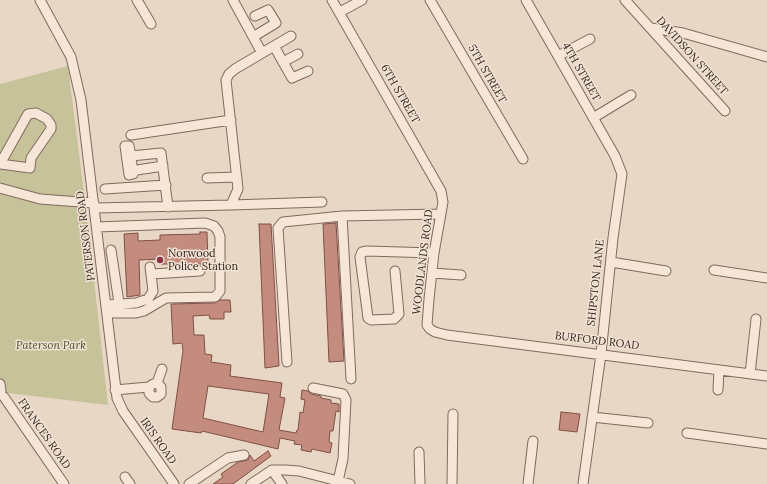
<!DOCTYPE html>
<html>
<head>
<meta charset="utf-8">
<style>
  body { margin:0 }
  canvas { display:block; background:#e9d7c5 }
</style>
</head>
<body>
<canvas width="767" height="484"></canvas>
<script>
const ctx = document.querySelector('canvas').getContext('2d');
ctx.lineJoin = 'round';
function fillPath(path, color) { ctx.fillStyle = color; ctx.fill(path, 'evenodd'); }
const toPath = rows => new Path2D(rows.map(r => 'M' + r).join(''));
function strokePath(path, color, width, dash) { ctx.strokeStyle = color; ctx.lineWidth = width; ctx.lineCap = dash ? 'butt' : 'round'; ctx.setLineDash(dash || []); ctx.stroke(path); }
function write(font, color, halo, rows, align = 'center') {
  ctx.font = font + ' Lora,serif'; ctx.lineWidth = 3; ctx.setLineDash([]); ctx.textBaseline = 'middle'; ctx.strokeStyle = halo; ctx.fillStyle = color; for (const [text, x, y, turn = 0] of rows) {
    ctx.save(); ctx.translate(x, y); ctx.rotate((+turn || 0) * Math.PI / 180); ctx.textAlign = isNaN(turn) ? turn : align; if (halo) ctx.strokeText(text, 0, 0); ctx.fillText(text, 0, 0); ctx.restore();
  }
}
fillPath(toPath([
  [68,66,87,217,108,405,0,392,0,84]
]), '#c6c29a');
const building = toPath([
  [336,223,344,361,329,362,323,224,336,223],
  [259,224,271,224,279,366,265,368,259,224],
  [200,232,207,232,208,264,161,264,161,259,139,260,140,295,127,297,124,234,138,233,138,241,160,240,160,235,200,234,200,232],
  [220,300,230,300,231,312,224,312,224,319,210,319,209,315,193,316,194,335,204,335,205,354,212,355,211,362,231,365,230,376,282,383,280,397,285,398,279,430,296,433,297,430,298,430,300,412,303,413,305,400,301,399,302,390,308,391,311,394,321,396,321,398,331,400,331,403,339,404,339,412,336,411,333,431,330,431,329,442,332,443,330,453,312,449,311,452,301,450,302,445,294,444,295,441,280,438,278,449,202,431,201,433,172,429,183,351,182,343,173,344,171,304,215,303,220,300],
  [208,386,269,394,263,432,203,418,208,386],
  [561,412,580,414,577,432,559,430,561,412],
  [268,451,271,456,233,484,213,484,223,477,221,474,238,462,248,460,250,455,254,461,268,451]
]);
fillPath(building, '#c38c7f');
strokePath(building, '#7f5045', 1);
const minor = toPath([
  [40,0,71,57,81,100,117,398,123,411,174,484],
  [137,0,151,24],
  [233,0,262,53],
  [332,0,441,191,443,202,434,253,429,299,427,325,430,329,435,332,447,335,767,376],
  [430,0,523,159],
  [526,0,615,156,622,174,613,238,601,354,583,484],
  [625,0,725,111],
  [340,12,362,0],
  [651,28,683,33,767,57],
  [253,37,276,23,268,10,255,16],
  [274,46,292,78,308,71],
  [558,56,590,39],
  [283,62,298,54],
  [593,118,631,95],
  [131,135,231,120],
  [131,156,129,146,125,146,129,175,133,174,131,156,161,153,168,207],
  [0,164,28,114,36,113,47,119,51,125,51,129,31,158,30,168,0,164],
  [137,170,163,166],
  [207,178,237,177],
  [0,188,40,199,94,203],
  [105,189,166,185],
  [231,205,322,202],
  [95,208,231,205,238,189,226,80,229,74,235,69,291,36],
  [97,227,205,223,214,226,218,231,220,237,220,291,215,297,166,298,144,311,136,313,107,313],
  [111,250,119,303],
  [611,262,666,271],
  [714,270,767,278],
  [395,271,399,314,394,319,371,320,368,318,360,257,362,252,367,251,434,253],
  [432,273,461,275],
  [152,274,200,271],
  [106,305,136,303,148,299,153,291,150,267],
  [287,362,278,228,283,222,342,216],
  [750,374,756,319],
  [351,379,342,216,440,214],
  [157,383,162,369],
  [0,384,1,391],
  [313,388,343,394,346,400,343,459,338,481],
  [115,390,149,387,153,384,157,383,161,387,161,394,157,397,153,397,149,393,149,387],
  [718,390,719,370],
  [4,397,64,484],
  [592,417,648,423],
  [687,433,767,444],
  [419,452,420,484],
  [272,470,282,484],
  [125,477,130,484],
  [189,484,228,458,244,455],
  [251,484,272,470,285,470,299,471,350,484],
  [452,484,453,414],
  [528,484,533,441]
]);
strokePath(minor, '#82695d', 11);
strokePath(minor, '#f5e6d7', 9);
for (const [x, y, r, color] of [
  [160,260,4,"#8b3347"]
]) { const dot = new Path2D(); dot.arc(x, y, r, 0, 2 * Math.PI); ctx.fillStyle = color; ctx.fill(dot); strokePath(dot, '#f1e2d4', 1.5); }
write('11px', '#34251f', '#f1e2d4', [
  ["DAVIDSON STREET",692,56,48],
  ["4TH STREET",581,72,60],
  ["5TH STREET",487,74,60],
  ["6TH STREET",400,94,60],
  ["PATERSON ROAD",86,236,-97],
  ["WOODLANDS ROAD",423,262,-83],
  ["SHIPSTON LANE",596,283,-84],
  ["BURFORD ROAD",597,341,7],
  ["FRANCES ROAD",44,434,55],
  ["IRIS ROAD",158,441,55]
]);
write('11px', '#34251f', '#f1e2d4', [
  ["Norwood",168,254],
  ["Police Station",168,267]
], 'left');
write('italic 11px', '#4d4e28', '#f1e2d4', [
  ["Paterson Park",51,346]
]);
</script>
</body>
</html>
